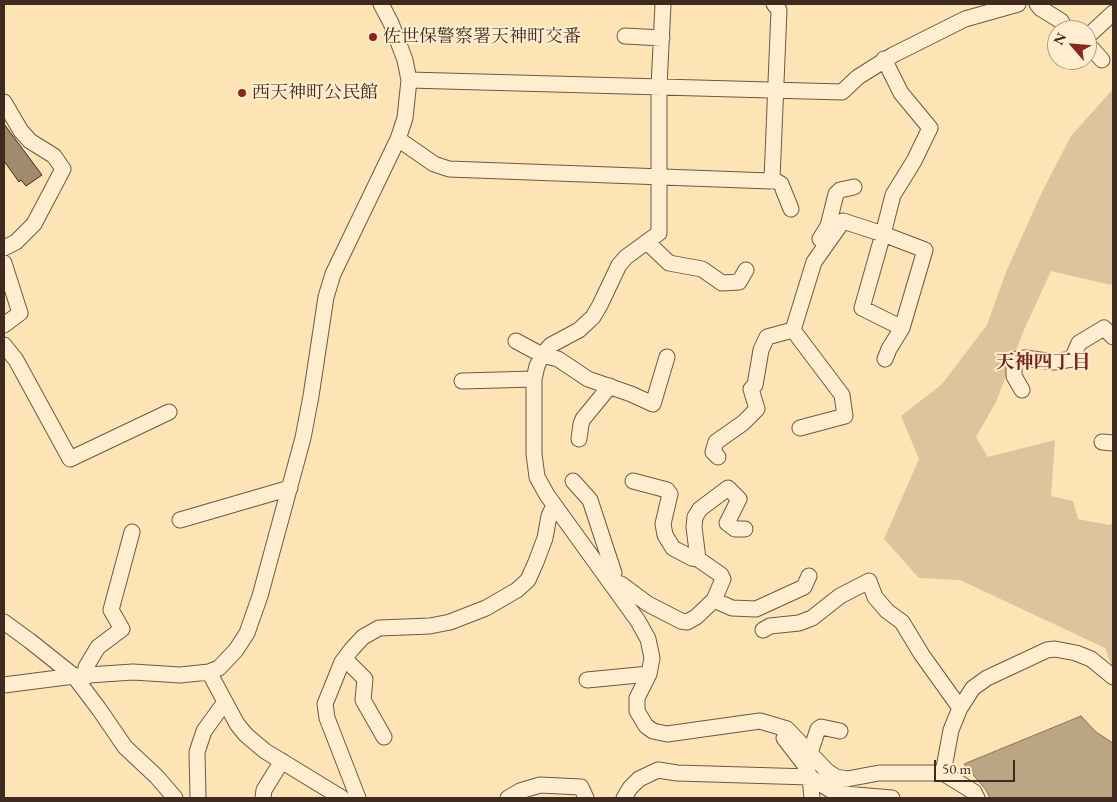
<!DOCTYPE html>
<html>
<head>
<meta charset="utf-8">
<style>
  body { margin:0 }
  #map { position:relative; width:1117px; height:802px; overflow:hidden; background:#fde4b5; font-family:"EB Garamond",serif }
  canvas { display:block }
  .frame { position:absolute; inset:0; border:5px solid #3e2a1f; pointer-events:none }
  .north { position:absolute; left:1047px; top:20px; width:50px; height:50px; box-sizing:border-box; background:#feedcf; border:1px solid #b19f89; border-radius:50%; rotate:297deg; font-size:14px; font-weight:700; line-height:20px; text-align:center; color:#3e2a1f }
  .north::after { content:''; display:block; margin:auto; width:18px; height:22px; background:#8f2418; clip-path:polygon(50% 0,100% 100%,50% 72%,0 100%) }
  .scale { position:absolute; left:934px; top:760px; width:81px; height:22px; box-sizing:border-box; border:2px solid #3e2a1f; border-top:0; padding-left:6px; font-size:15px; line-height:18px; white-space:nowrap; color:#3e2a1f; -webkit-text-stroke:4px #feedcf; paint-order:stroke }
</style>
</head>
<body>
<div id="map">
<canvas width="1117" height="802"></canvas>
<div class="frame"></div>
<div class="north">N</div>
<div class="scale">50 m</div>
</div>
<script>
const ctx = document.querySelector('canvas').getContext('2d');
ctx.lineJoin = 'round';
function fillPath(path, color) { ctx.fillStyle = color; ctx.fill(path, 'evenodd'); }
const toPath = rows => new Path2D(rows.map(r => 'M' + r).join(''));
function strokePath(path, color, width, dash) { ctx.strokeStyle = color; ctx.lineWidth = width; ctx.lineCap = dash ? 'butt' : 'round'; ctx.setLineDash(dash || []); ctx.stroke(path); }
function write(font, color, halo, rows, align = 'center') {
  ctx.font = font + ' "EB Garamond","Noto Serif JP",serif'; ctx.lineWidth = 4; ctx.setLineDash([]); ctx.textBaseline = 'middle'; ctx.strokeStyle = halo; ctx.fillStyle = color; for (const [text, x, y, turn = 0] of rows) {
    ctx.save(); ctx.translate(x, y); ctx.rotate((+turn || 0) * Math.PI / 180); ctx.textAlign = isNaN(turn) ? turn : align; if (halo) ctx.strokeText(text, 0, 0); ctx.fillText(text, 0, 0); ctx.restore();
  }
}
fillPath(toPath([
  [1113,89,1113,280,1111,285,1051,271,1024,330,996,402,976,437,988,457,1055,440,1051,496,1073,501,1078,519,1109,525,1113,523,1113,670,1105,648,960,580,919,578,884,539,919,459,901,416,942,384,987,325,1006,272,1042,192,1071,136]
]), '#ddc49c');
const water = toPath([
  [1081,716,1096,732,1113,743,1113,798,990,798,986,790,964,764,1081,716]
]);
fillPath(water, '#bca582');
strokePath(water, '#8a745a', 1);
const building = toPath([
  [4,124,42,175,26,186,21,180,19,182,4,161,4,124]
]);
fillPath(building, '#a18b6d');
strokePath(building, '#3e2a1f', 1);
const minor = toPath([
  [663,4,659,87,659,233,626,257,619,265,600,305,593,317,579,330,551,345,542,355,537,366,534,379,534,454,537,477,547,495,638,621,648,639,652,658,649,674,637,698,637,711,646,726,653,731,667,734,760,721,787,729,827,771,836,777,847,779,879,773,943,773,974,792,977,798],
  [1037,4,1040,8,1061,21,1066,30],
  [625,36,662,38],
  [1087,37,1113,13],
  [1087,43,1102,60],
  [409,80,842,92,858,77,893,55,965,19,1018,4],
  [4,102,21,131,30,141,54,156,63,169,34,224,16,242,4,248],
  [398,139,434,164,449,169,770,181,772,179,779,10,774,4],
  [772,179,781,184,791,209],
  [820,239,828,226,836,194,840,190,854,187],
  [647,242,669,263,702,269,722,283,739,282,746,270],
  [4,263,20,313,4,325],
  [516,341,542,355,558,359,588,379,631,394,653,404,667,357],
  [4,345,16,360,70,459,169,412],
  [885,359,889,349,902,328,925,250,883,234,862,308,902,328],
  [462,381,534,379],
  [1022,390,1014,376,1014,364,1018,359,1025,358,1054,362,1072,359,1079,343,1104,328,1113,337],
  [800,428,845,416,842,395,793,330,814,262,843,221,883,234,893,195,914,161,930,128,901,93,884,59],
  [579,439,581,424,583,419,610,386],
  [1102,442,1113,443],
  [718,457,713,452,716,442,743,423,757,409,751,389,755,385,761,350,767,337,793,330],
  [573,481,590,500,614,573,610,582,621,584,648,604,681,621,687,622,696,617,714,600,723,579,721,575,698,559,694,527,695,517,700,509,728,488,739,499,727,523,735,529,745,529],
  [633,481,667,490,670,494,663,524,665,535,673,548,692,558,698,559],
  [180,520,290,488],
  [714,600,732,608,756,609,804,587,809,576],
  [4,622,30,641,74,676,99,709,125,747,157,777,175,798],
  [763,630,770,626,799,623,812,618,840,596,869,581,875,597,887,611,902,622,922,655,960,708],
  [342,662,350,664,365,679,363,700,384,737],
  [209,672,237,724,246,735,265,751,342,798],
  [88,676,86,667,98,647,122,629,111,610,132,532],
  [587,680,649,674],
  [4,685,74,676,133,672,180,675,209,672,219,668,236,650,247,633,260,596,303,438,311,396,326,297,333,274,398,139,405,118,409,80,405,60,391,23,381,4],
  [784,738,804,764,810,777,812,798],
  [810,753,818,729,821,727,840,731],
  [943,773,951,730,960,708,973,688,987,678,1047,650,1055,649,1076,653,1091,659,1113,677],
  [198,798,197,752,204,731,225,702],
  [263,798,264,790,282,761],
  [358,798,327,718,325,704,342,662,351,650,363,637,379,628,430,626,450,622,486,608,517,590,528,580,536,562,545,538,549,516,554,505],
  [508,798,520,791,540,785,581,787,586,798],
  [624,798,630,788,639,779,658,770,677,773,810,777,832,791,844,794,892,798]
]);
strokePath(minor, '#6e5844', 17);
strokePath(minor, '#feedcf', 15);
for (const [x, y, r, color] of [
  [373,37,5,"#8f2418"],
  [242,93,5,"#8f2418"]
]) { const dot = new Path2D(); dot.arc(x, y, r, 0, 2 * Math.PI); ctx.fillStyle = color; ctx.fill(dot); strokePath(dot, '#feedcf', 2); }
write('18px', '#3e2a1f', '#feedcf', [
  ["佐世保警察署天神町交番",383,37],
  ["西天神町公民館",252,93]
], 'left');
write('bold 19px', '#7a1f14', '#feedcf', [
  ["天神四丁目",1043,363]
]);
</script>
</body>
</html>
